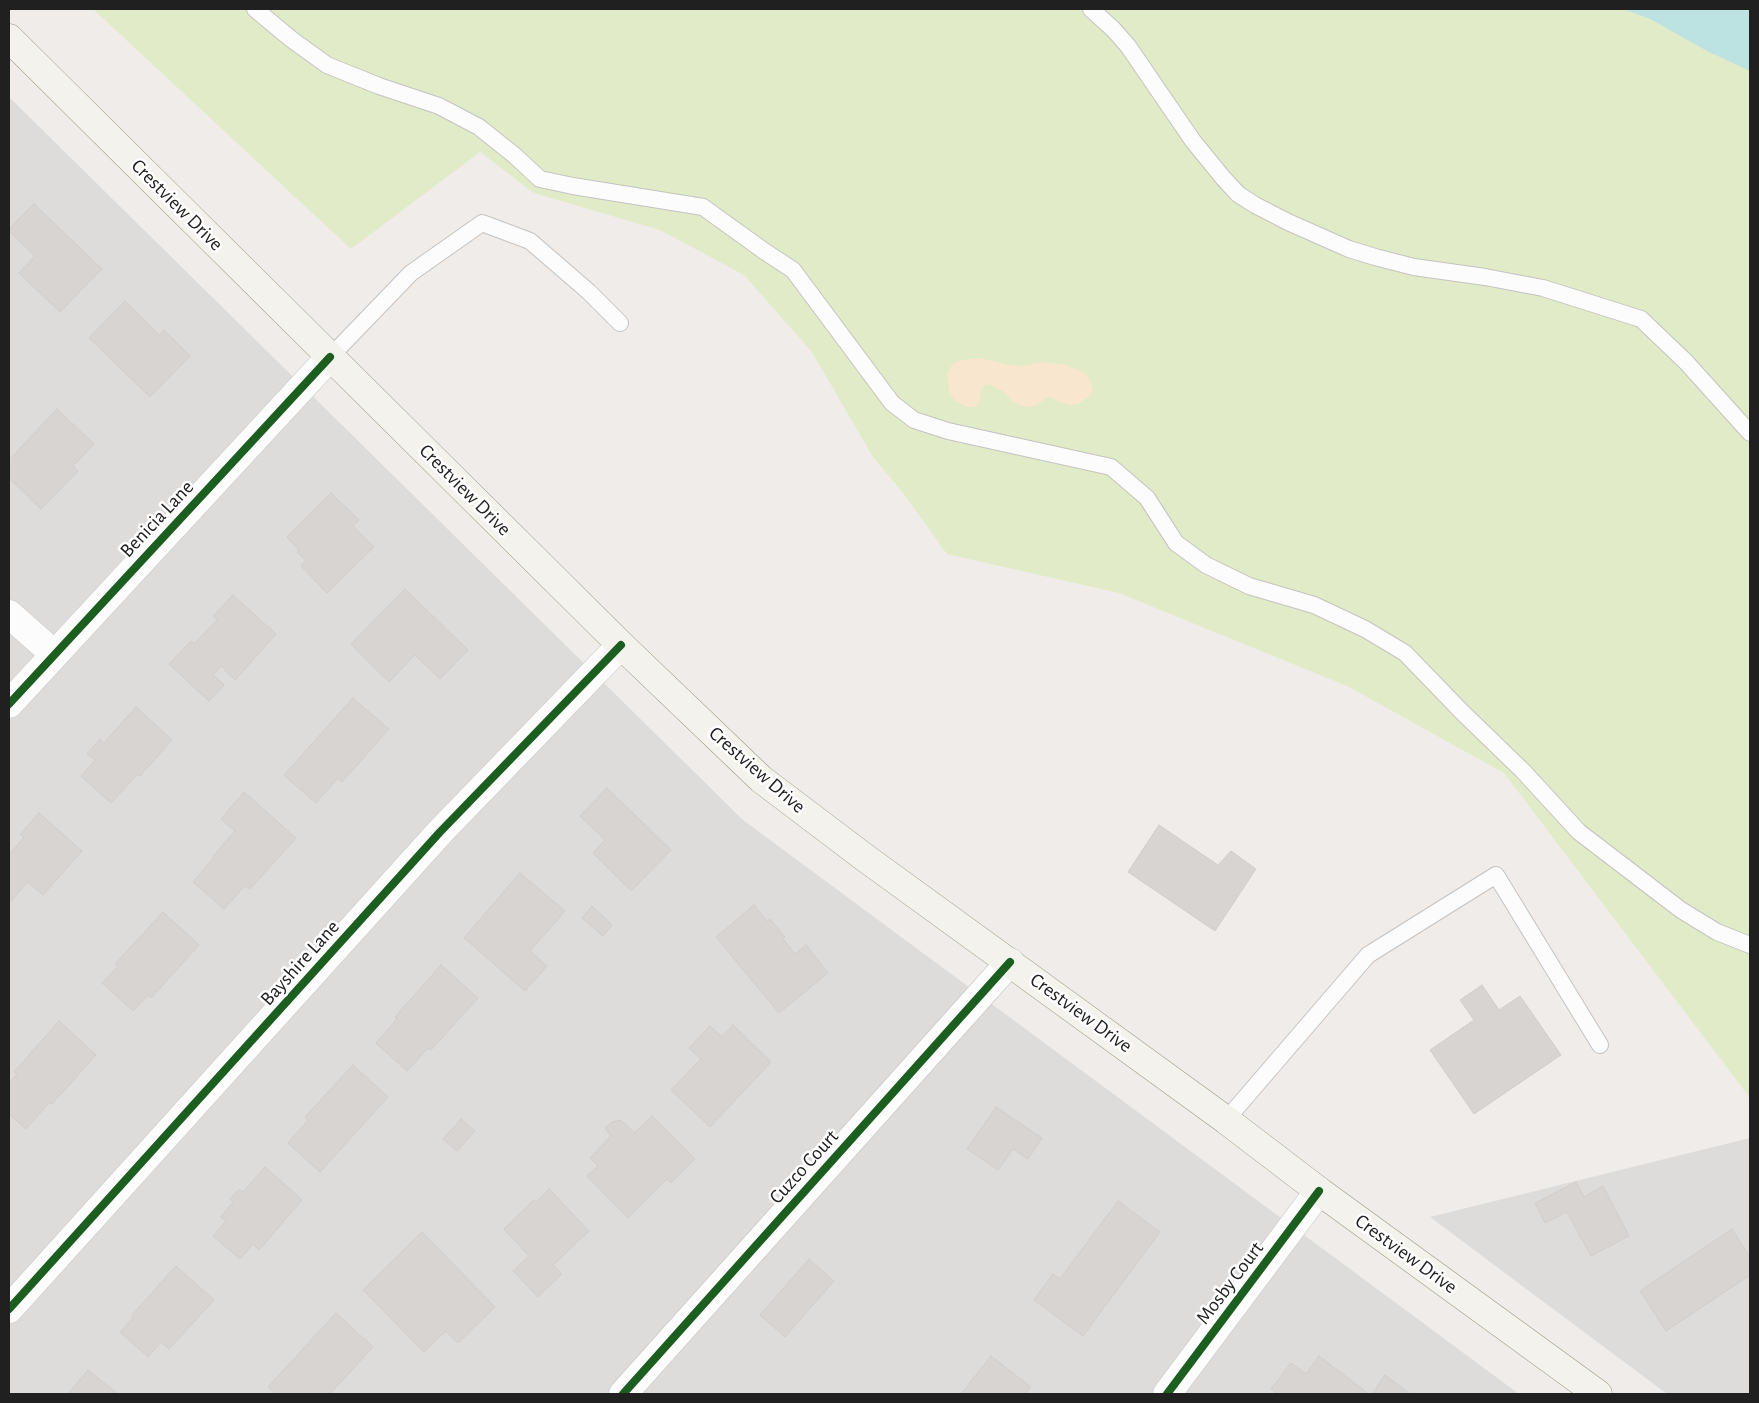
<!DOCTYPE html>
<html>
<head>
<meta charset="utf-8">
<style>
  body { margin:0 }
  #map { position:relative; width:1759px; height:1403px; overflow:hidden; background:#efece9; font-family:"Alegreya Sans",sans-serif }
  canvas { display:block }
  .frame { position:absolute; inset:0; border:10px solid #202020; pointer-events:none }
</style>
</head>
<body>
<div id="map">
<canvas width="1759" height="1403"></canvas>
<div class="frame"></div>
</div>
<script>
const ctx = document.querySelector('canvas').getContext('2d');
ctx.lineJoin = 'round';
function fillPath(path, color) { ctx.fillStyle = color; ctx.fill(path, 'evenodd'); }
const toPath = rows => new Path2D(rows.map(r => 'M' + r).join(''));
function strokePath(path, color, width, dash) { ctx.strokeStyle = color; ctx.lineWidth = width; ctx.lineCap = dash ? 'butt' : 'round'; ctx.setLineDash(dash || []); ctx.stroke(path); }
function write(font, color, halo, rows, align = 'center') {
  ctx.font = font + ' "Alegreya Sans",sans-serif'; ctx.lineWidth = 5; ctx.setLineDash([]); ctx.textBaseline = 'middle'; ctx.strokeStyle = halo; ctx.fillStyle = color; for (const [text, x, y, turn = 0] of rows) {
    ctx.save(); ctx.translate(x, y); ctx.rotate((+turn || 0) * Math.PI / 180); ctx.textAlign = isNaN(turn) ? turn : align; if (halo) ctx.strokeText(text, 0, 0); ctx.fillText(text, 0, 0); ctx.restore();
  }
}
fillPath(toPath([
  [9,97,743,820,1519,1394,9,1394],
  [1750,1138,1750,1394,1667,1394,1430,1217]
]), '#dedcda');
fillPath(toPath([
  [93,9,1750,9,1750,1098,1504,773,1347,686,1119,593,947,554,904,494,873,457,812,352,744,275,660,230,534,193,480,152,351,249]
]), '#e2ebc7');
fillPath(toPath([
  [980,358,1009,365,1022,366,1043,362,1067,365,1084,373,1090,379,1093,390,1090,396,1078,404,1070,405,1057,401,1054,398,1049,397,1045,398,1038,405,1028,407,1014,403,1001,390,989,384,985,385,981,389,979,404,976,407,967,407,957,402,949,393,947,374,951,366,958,361]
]), '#f8e6ce');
fillPath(toPath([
  [1623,9,1750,9,1750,71,1709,52,1650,19]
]), '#bde2e2');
const building = toPath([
  [34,204,102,269,60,312,19,273,35,256,9,231,9,229,34,204],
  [125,301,159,335,164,330,190,356,150,397,89,338,125,301],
  [57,409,94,444,73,466,78,471,41,509,9,478,9,460,57,409],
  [331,493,359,520,353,526,374,547,327,593,301,566,306,560,297,552,299,550,287,537,331,493],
  [405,589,468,650,440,679,415,655,389,682,351,644,405,589],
  [233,595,276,634,235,680,221,666,213,675,224,685,209,701,169,664,191,641,194,644,217,620,213,616,233,595],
  [353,698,389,729,342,782,338,778,316,803,284,775,353,698],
  [136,707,172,740,140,776,138,774,111,803,81,776,95,760,87,754,100,739,104,743,136,707],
  [607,788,671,850,631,891,593,853,605,840,580,816,607,788],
  [244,792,296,838,250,889,245,886,224,909,193,882,214,857,213,856,235,831,221,819,244,792],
  [39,813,82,851,43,895,28,882,9,903,9,855,24,837,20,835,39,813],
  [1159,825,1218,865,1231,851,1256,869,1215,931,1128,872,1159,825],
  [520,873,565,911,530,951,547,966,525,991,464,938,520,873],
  [754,905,767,921,770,919,785,937,783,939,795,954,806,945,828,973,779,1013,716,937,754,905],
  [592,906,612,925,603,936,582,918,592,906],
  [163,912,199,945,151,998,148,995,133,1011,102,983,118,966,115,964,163,912],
  [441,965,478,998,431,1050,428,1048,407,1071,376,1043,397,1019,395,1017,441,965],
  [1482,985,1499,1010,1520,996,1561,1055,1474,1114,1430,1050,1474,1020,1460,1000,1482,985],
  [59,1021,96,1055,52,1104,50,1102,26,1129,9,1114,9,1083,17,1074,14,1072,59,1021],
  [733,1025,771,1062,710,1127,671,1090,701,1059,689,1048,710,1026,722,1037,733,1025],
  [353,1065,388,1097,320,1172,288,1143,308,1120,305,1117,353,1065],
  [996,1107,1042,1138,1028,1159,1013,1149,998,1170,967,1149,996,1107],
  [652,1116,695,1159,671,1183,667,1179,628,1218,587,1176,598,1166,590,1158,611,1136,605,1128,612,1122,621,1120,634,1133,652,1116],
  [461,1119,475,1131,457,1151,443,1139,461,1119],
  [265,1167,302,1200,259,1250,253,1244,240,1259,213,1236,226,1221,221,1217,233,1202,230,1199,239,1189,243,1192,265,1167],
  [1576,1182,1584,1197,1603,1186,1629,1236,1591,1256,1567,1212,1545,1223,1535,1203,1576,1182],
  [549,1189,589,1231,553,1265,562,1274,538,1297,513,1271,529,1256,504,1229,534,1200,536,1202,549,1189],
  [1118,1201,1160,1232,1083,1336,1034,1300,1053,1274,1060,1279,1118,1201],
  [1732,1229,1750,1257,1750,1275,1666,1331,1640,1291,1732,1229],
  [422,1232,495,1307,458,1343,446,1331,424,1352,363,1290,422,1232],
  [809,1259,834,1281,785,1337,760,1315,809,1259],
  [176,1266,214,1300,169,1349,161,1342,148,1357,120,1332,133,1318,132,1315,176,1266],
  [336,1313,373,1347,330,1394,276,1394,268,1387,336,1313],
  [991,1356,1031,1387,1025,1394,961,1394,991,1356],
  [1319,1356,1369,1394,1277,1394,1271,1389,1291,1363,1306,1374,1319,1356],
  [88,1370,118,1394,68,1394,88,1370],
  [1385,1375,1410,1394,1372,1394,1385,1375]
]);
fillPath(building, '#d7d4d2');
strokePath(building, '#d2cdca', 1);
const service = toPath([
  [255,9,291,39,327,65,379,86,439,106,479,127,514,155,540,179,573,186,703,207,764,251,793,270,892,403,914,420,948,431,1111,467,1147,498,1176,543,1206,565,1249,586,1314,605,1365,629,1405,653,1462,712,1523,771,1579,832,1681,910,1717,932,1750,945],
  [1091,9,1113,29,1128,46,1193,141,1224,179,1238,194,1255,205,1288,222,1349,249,1375,257,1414,267,1485,277,1543,288,1641,319,1686,362,1750,433],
  [330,357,411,273,482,223,530,241,589,292,620,323],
  [1226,1120,1368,955,1496,875,1600,1045]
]);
const minor = toPath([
  [9,614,54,654],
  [9,704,330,357],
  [9,1309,440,832,621,645],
  [623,1394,1010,962],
  [1167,1394,1319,1191]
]);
const secondary = toPath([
  [9,38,621,645,761,779,864,857,1226,1120,1319,1191,1598,1394]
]);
strokePath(service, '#c4c3c1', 18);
strokePath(minor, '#c4c3c1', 29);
strokePath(secondary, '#9a9680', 29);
strokePath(service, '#fdfcfc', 16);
strokePath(minor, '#fdfcfc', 28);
strokePath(secondary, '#f4f2ec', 28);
strokePath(toPath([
  [9,704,330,357],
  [9,1309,440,832,621,645],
  [623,1394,1010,962],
  [1167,1394,1319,1191]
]), '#1b5e20', 8);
write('20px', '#202020', '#fff', [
  ["Crestview Drive",177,205,45],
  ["Crestview Drive",465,490,45],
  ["Benicia Lane",157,519,-47],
  ["Crestview Drive",757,770,41],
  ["Bayshire Lane",300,963,-48],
  ["Crestview Drive",1081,1013,36],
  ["Cuzco Court",804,1167,-48],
  ["Crestview Drive",1406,1254,36],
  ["Mosby Court",1230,1283,-53]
]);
</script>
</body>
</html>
